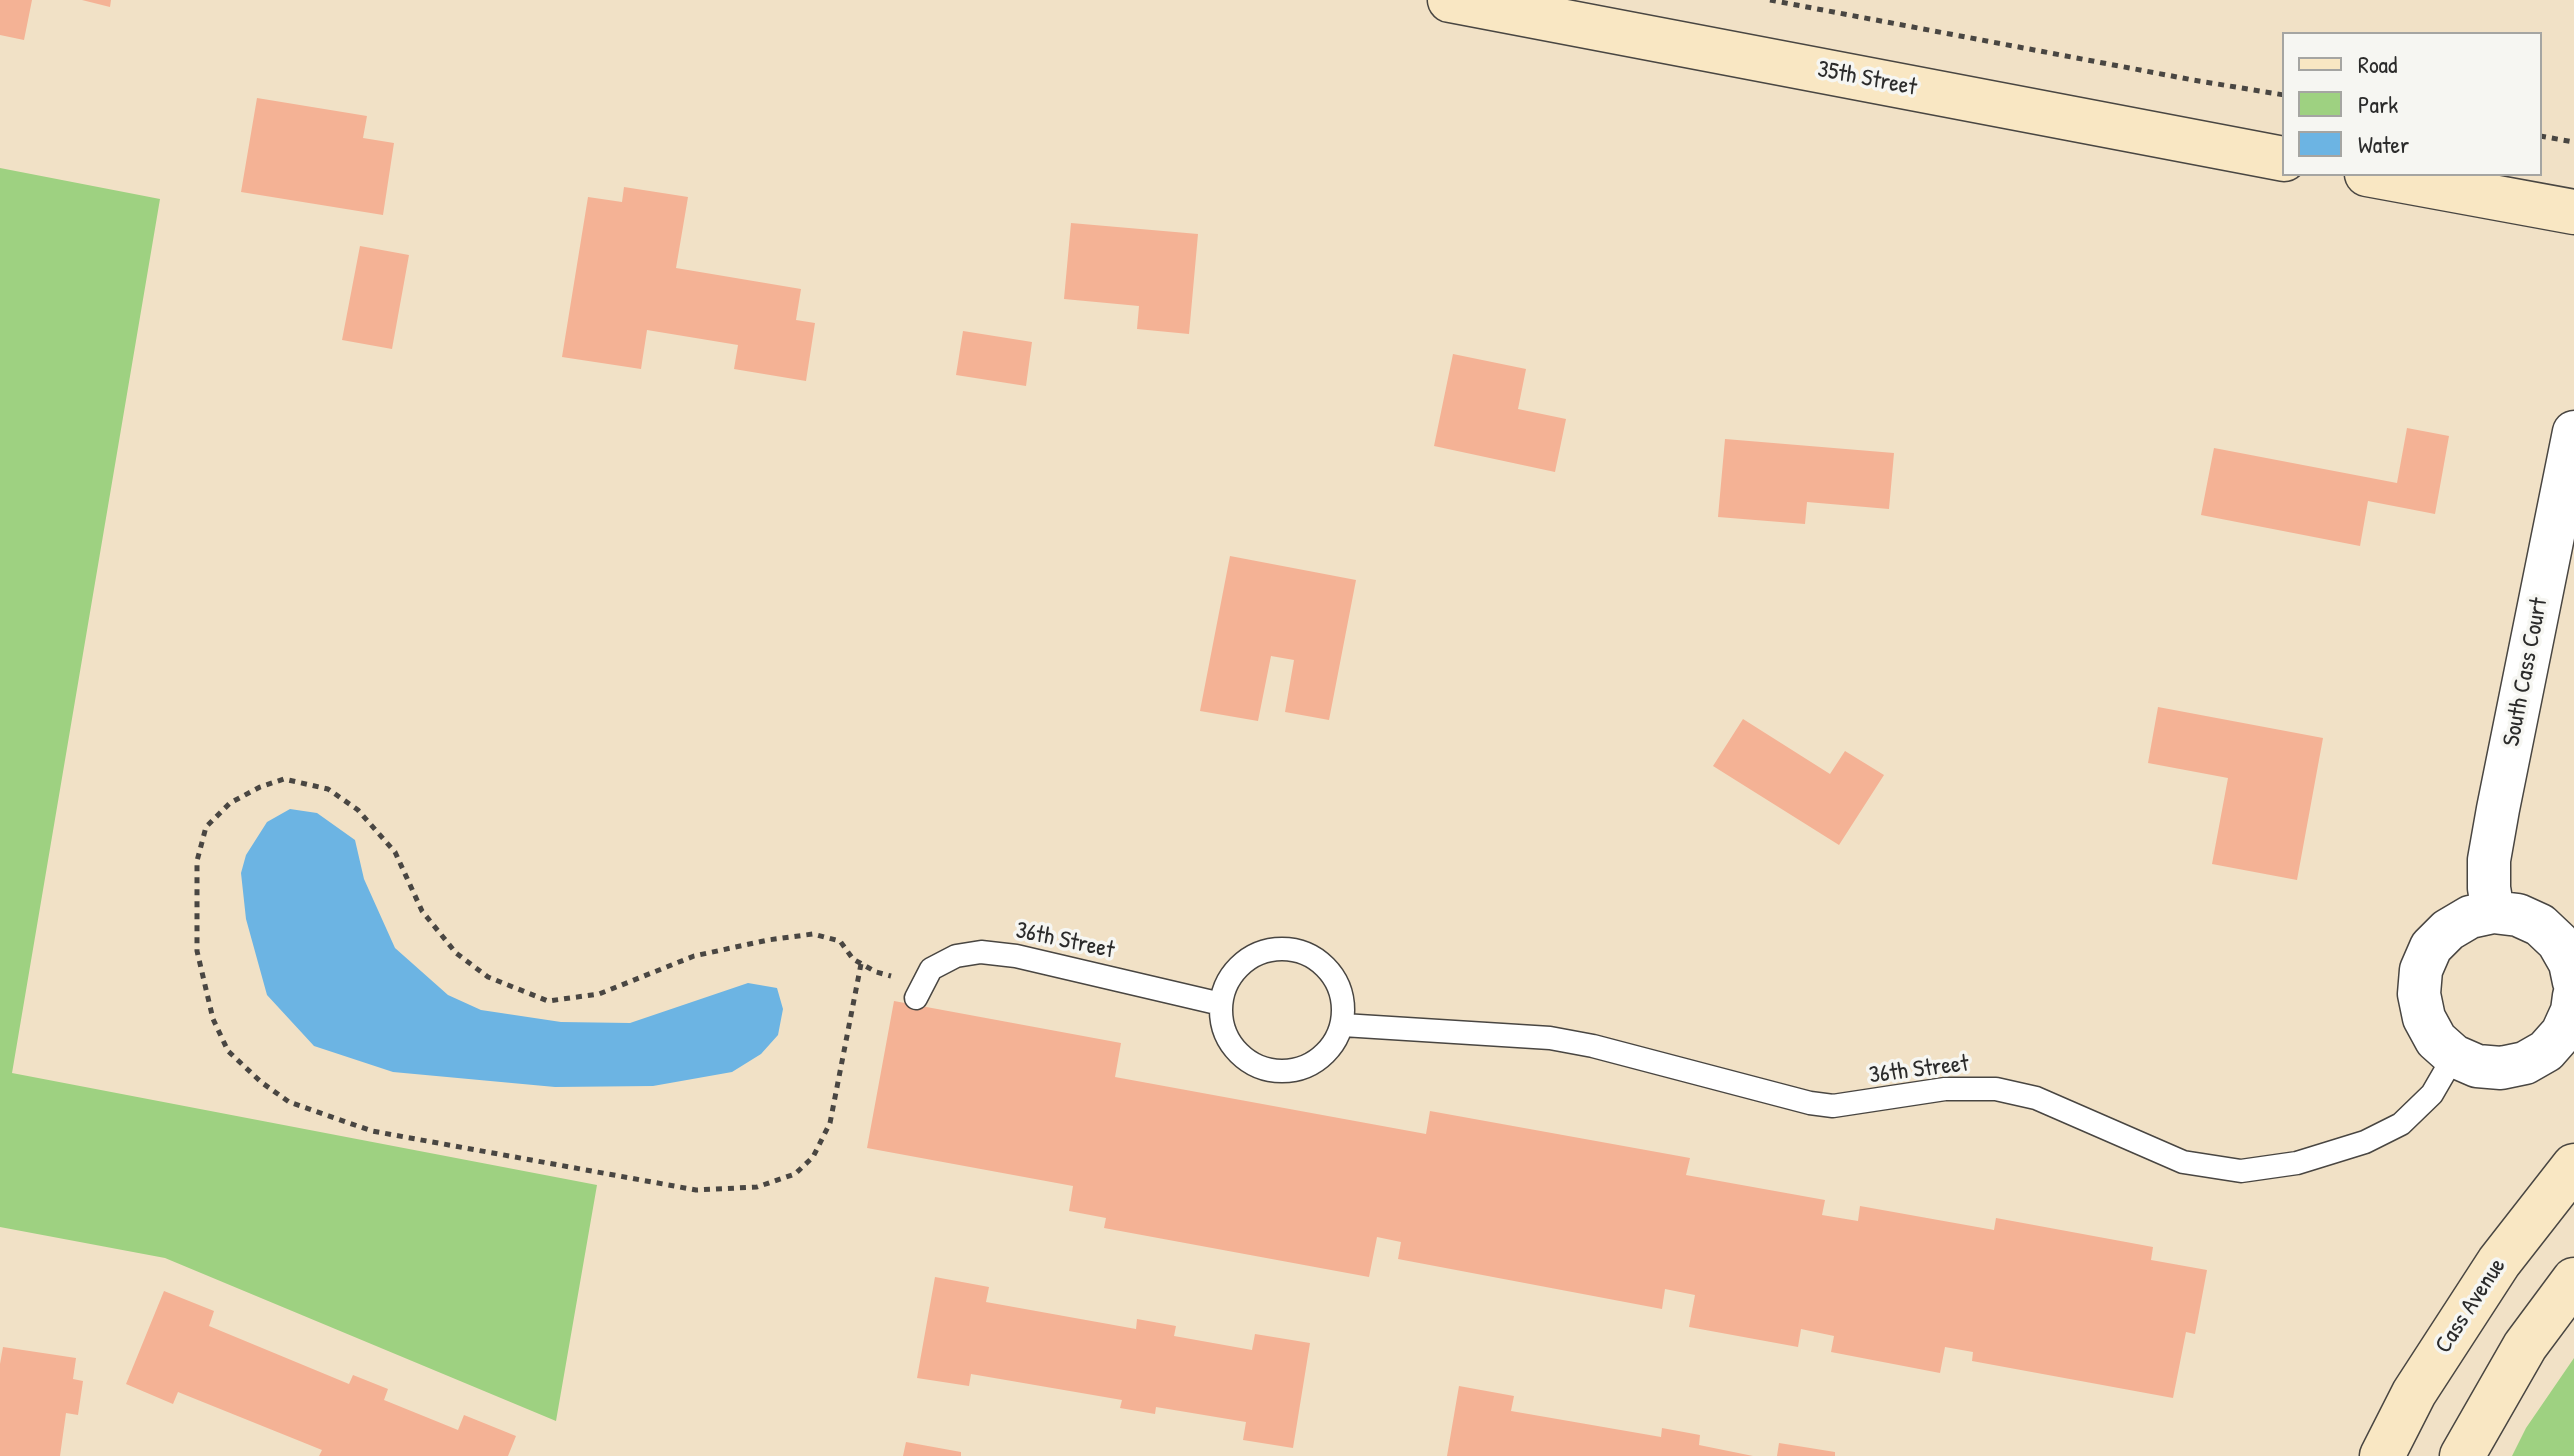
<!DOCTYPE html>
<html>
<head>
<meta charset="utf-8">
<style>
  body { margin:0 }
  #map { position:relative; width:2574px; height:1456px; overflow:hidden; background:#f1e1c6; font-family:"Patrick Hand",sans-serif }
  canvas { display:block }
  .legend { position:absolute; left:2282px; top:32px; width:260px; height:144px; box-sizing:border-box; background:#f6f6f2; border:2px solid #a5a5a2; margin:0; padding:10px 14px; list-style:none; font-size:24px; color:#2b2b2b }
  .legend li { display:flex; align-items:center; gap:16px; height:40px }
  .legend b { width:40px; border:2px solid #a5a5a2 }
</style>
</head>
<body>
<div id="map">
<canvas width="2574" height="1456"></canvas>
<ul class="legend">
<li><b style="height:10px;background:#f9e7c3"></b>Road</li>
<li><b style="height:22px;background:#9ed181"></b>Park</li>
<li><b style="height:22px;background:#6cb4e3"></b>Water</li>
</ul>
</div>
<script>
const ctx = document.querySelector('canvas').getContext('2d');
ctx.lineJoin = 'round';
function fillPath(path, color) { ctx.fillStyle = color; ctx.fill(path, 'evenodd'); }
const toPath = rows => new Path2D(rows.map(r => 'M' + r).join(''));
function strokePath(path, color, width, dash) { ctx.strokeStyle = color; ctx.lineWidth = width; ctx.lineCap = dash ? 'butt' : 'round'; ctx.setLineDash(dash || []); ctx.stroke(path); }
function write(font, color, halo, rows, align = 'center') {
  ctx.font = font + ' "Patrick Hand",sans-serif'; ctx.lineWidth = 7; ctx.setLineDash([]); ctx.textBaseline = 'middle'; ctx.strokeStyle = halo; ctx.fillStyle = color; for (const [text, x, y, turn = 0] of rows) {
    ctx.save(); ctx.translate(x, y); ctx.rotate((+turn || 0) * Math.PI / 180); ctx.textAlign = isNaN(turn) ? turn : align; if (halo) ctx.strokeText(text, 0, 0); ctx.fillText(text, 0, 0); ctx.restore();
  }
}
fillPath(toPath([
  [0,168,160,199,12,1073,597,1185,556,1421,165,1258,0,1227],
  [2574,1358,2574,1456,2512,1456,2526,1428]
]), '#9ed181');
fillPath(toPath([
  [290,809,317,813,355,840,364,879,395,948,448,995,481,1010,561,1022,630,1023,748,983,777,988,783,1009,778,1035,761,1054,732,1072,653,1086,555,1087,393,1072,314,1046,267,995,246,919,241,873,246,855,267,822]
]), '#6cb4e3');
fillPath(toPath([
  [0,0,32,0,24,40,0,35],
  [82,0,111,0,110,7],
  [257,98,367,116,363,138,394,143,383,215,241,192],
  [624,187,688,197,676,268,801,289,796,320,815,323,806,381,734,369,738,345,647,330,641,369,562,357,588,197,622,202],
  [1071,223,1198,234,1189,334,1137,329,1139,306,1064,299],
  [360,246,409,255,392,349,342,340],
  [963,331,1032,342,1026,386,956,375],
  [1453,354,1526,369,1518,409,1566,419,1555,472,1434,446],
  [2407,428,2449,436,2435,514,2368,501,2360,546,2201,515,2214,448,2397,483],
  [1725,439,1894,453,1889,509,1807,502,1805,524,1718,517],
  [1230,556,1356,580,1329,720,1285,712,1294,660,1271,656,1258,721,1200,711],
  [2158,707,2323,738,2297,880,2212,864,2228,778,2148,763],
  [1743,719,1830,774,1845,751,1884,775,1839,845,1713,766],
  [894,1001,1121,1043,1115,1077,1426,1134,1430,1111,1690,1158,1686,1175,1825,1200,1822,1215,1858,1221,1860,1206,1994,1230,1996,1218,2153,1247,2151,1260,2207,1270,2195,1334,2186,1332,2173,1398,1972,1361,1973,1352,1945,1347,1940,1373,1831,1352,1834,1336,1801,1329,1798,1347,1689,1327,1695,1295,1665,1289,1662,1309,1398,1259,1401,1242,1377,1237,1369,1277,1104,1228,1106,1218,1069,1211,1073,1186,867,1148],
  [935,1277,989,1287,986,1302,1136,1329,1137,1319,1176,1326,1174,1336,1252,1350,1255,1334,1310,1343,1293,1448,1243,1440,1246,1422,1156,1407,1155,1414,1120,1408,1122,1400,971,1374,969,1386,917,1378],
  [164,1291,214,1311,209,1326,349,1384,353,1375,388,1389,384,1400,458,1430,464,1415,516,1436,508,1456,319,1456,322,1450,178,1392,173,1404,126,1384],
  [3,1347,76,1358,73,1379,83,1381,78,1415,66,1413,60,1456,0,1456,0,1364],
  [1459,1386,1514,1396,1511,1411,1661,1437,1662,1428,1700,1435,1699,1445,1753,1456,1447,1456],
  [906,1442,961,1452,961,1456,903,1456],
  [1779,1443,1835,1452,1835,1456,1777,1456]
]), '#f4b295');
const lane = toPath([
  '1221 1010a61 61 0 1 1 122 0a61 61 0 1 1-122 0Z',
  [916,998,931,969,956,956,981,952,1016,956,1221,1004],
  [1343,1025,1550,1038,1593,1046,1810,1103,1833,1106,1945,1089,1996,1089,2036,1098,2183,1162,2241,1171,2297,1163,2365,1142,2401,1124,2432,1094,2454,1056]
]);
const street = toPath([
  [2493,912,2489,888,2489,860,2498,809,2574,432],
  [2574,982,2570,963,2558,942,2540,925,2518,915,2493,912,2470,917,2448,930,2431,947,2421,970,2419,994,2424,1018,2436,1040,2454,1056,2477,1066,2501,1068,2525,1063,2546,1051,2562,1033,2572,1011,2574,996]
]);
const secondary = toPath([
  [1450,0,2284,159],
  [2367,174,2574,212],
  [2382,1456,2414,1393,2499,1262,2574,1166],
  [2462,1456,2525,1346,2574,1280]
]);
strokePath(lane, '#494642', 25);
strokePath(street, '#494642', 45);
strokePath(secondary, '#494642', 47);
strokePath(toPath([
  [1770,0,2193,80,2284,95],
  [2540,136,2574,142],
  [861,964,830,1123,813,1157,795,1174,757,1187,696,1190,372,1131,289,1102,261,1082,228,1051,213,1019,197,951,197,861,206,827,230,803,260,787,284,779,328,789,358,810,395,852,422,911,456,953,488,977,548,1001,599,994,694,956,768,940,813,934,840,941,853,959,876,972,891,976]
]), '#494642', 5, [6, 6]);
strokePath(lane, '#fff', 22);
strokePath(street, '#fff', 42);
strokePath(secondary, '#f9e7c3', 44);
write('24px', '#2b2b2b', '#f6f6f2', [
  ["35th Street",1867,79,11],
  ["South Cass Court",2526,672,-79],
  ["36th Street",1065,941,12],
  ["36th Street",1919,1070,-7],
  ["Cass Avenue",2471,1306,-57]
]);
</script>
</body>
</html>
